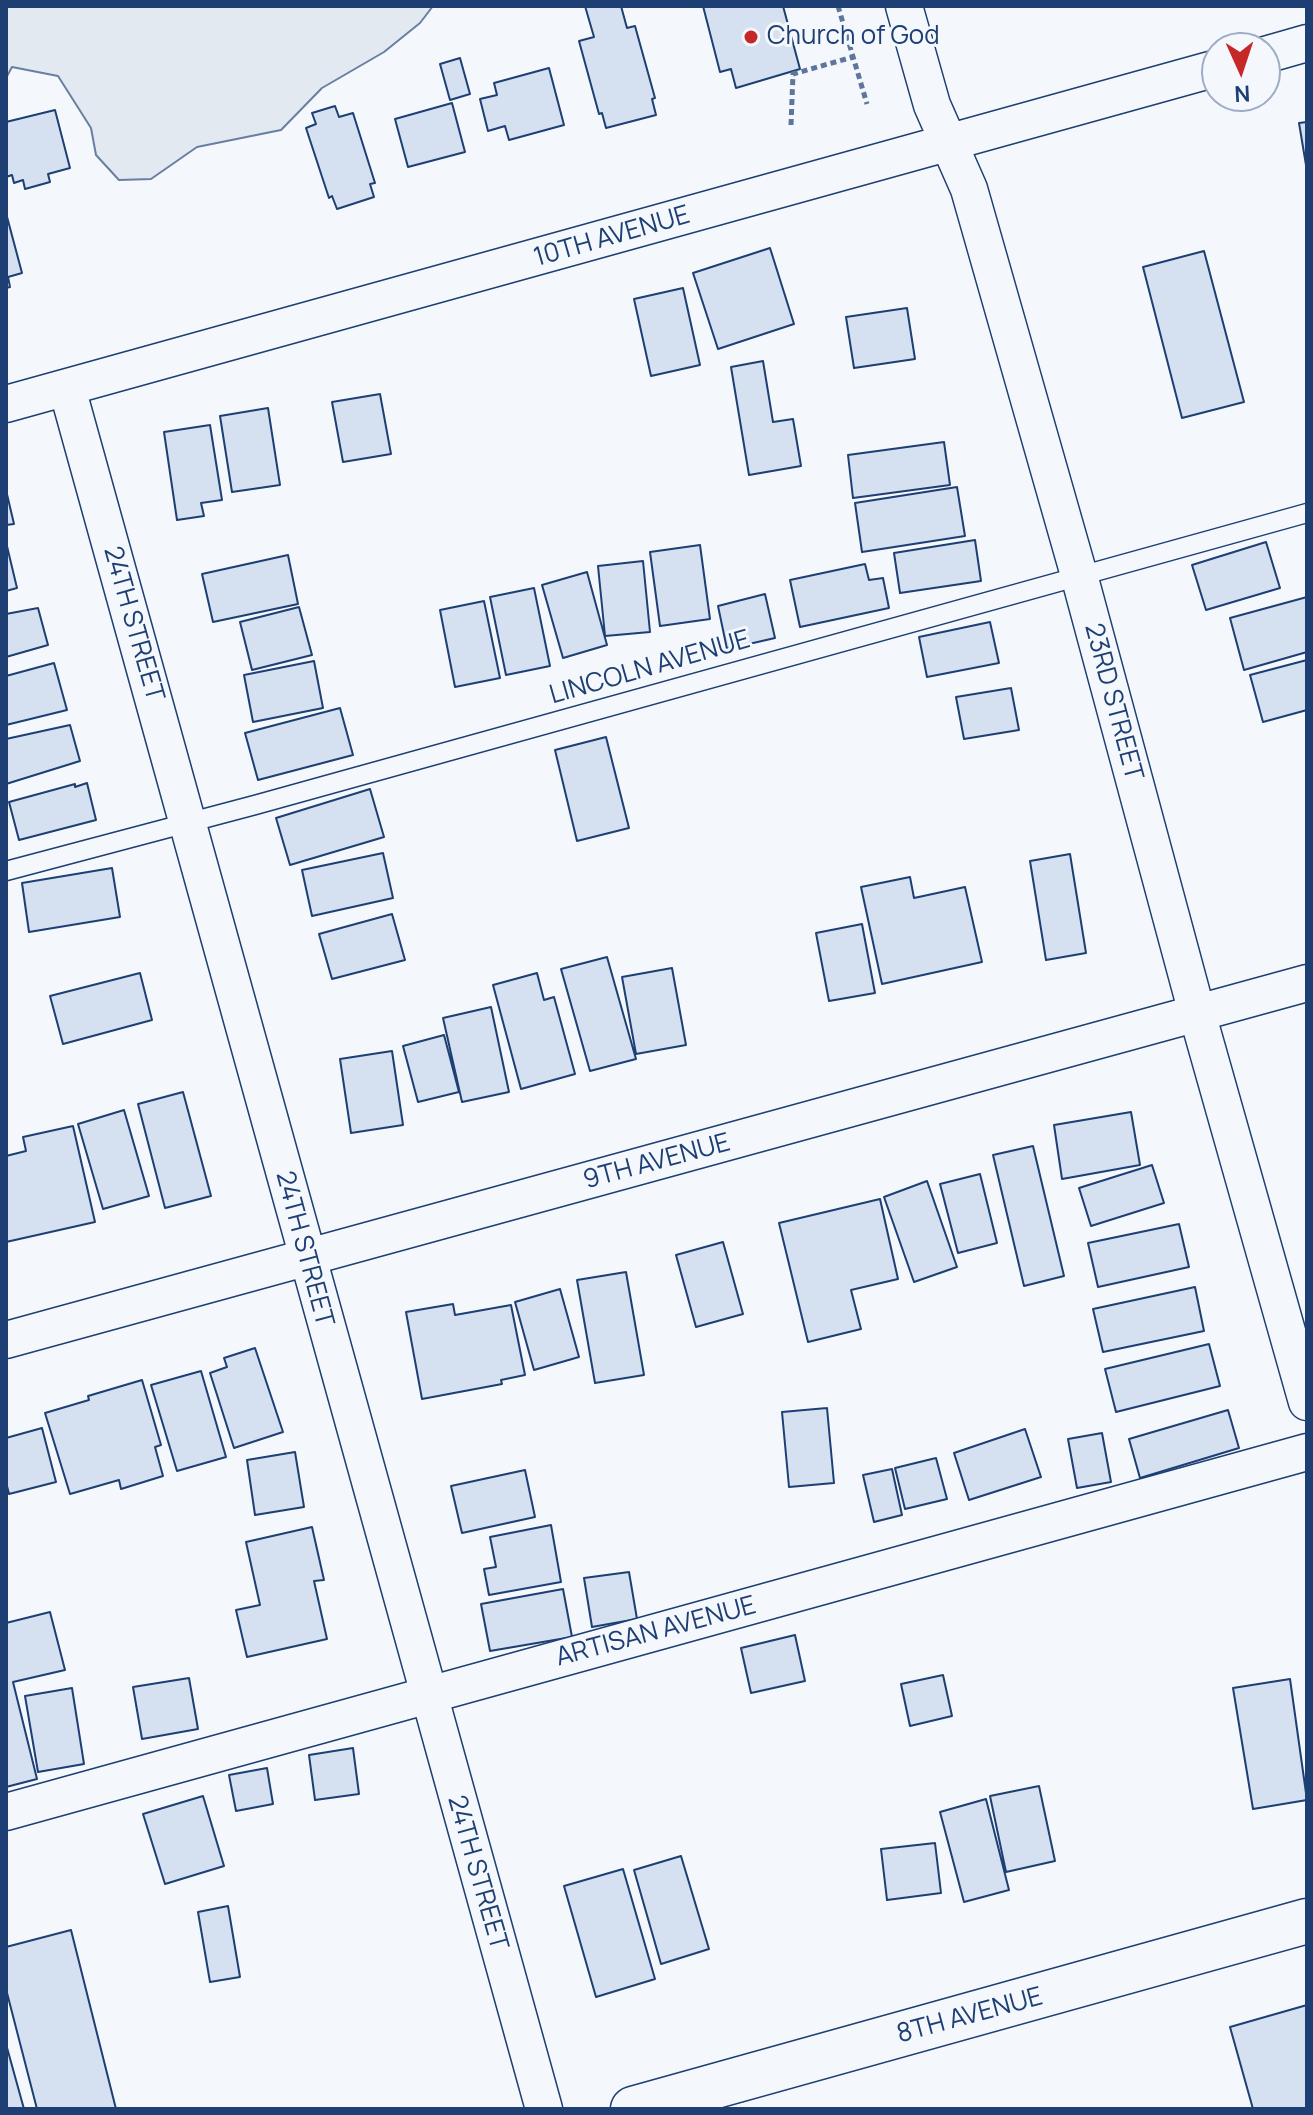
<!DOCTYPE html>
<html>
<head>
<meta charset="utf-8">
<style>
  body { margin:0 }
  #map { position:relative; width:1313px; height:2115px; overflow:hidden; background:#f4f7fb; font-family:Manrope,sans-serif }
  canvas { display:block }
  .frame { position:absolute; inset:0; border:8px solid #1d3f73; pointer-events:none }
  .north { position:absolute; left:1201px; top:32px; width:80px; height:80px; box-sizing:border-box; background:#f4f7fb; border:2px solid #9eadc5; border-radius:50%; rotate:177deg; font-size:22px; font-weight:700; line-height:32px; text-align:center; color:#1d3f73 }
  .north::after { content:''; display:block; margin:auto; width:28px; height:36px; background:#c62828; clip-path:polygon(50% 0,100% 100%,50% 72%,0 100%) }
</style>
</head>
<body>
<div id="map">
<canvas width="1313" height="2115"></canvas>
<div class="frame"></div>
<div class="north">N</div>
</div>
<script>
const ctx = document.querySelector('canvas').getContext('2d');
ctx.lineJoin = 'round';
function fillPath(path, color) { ctx.fillStyle = color; ctx.fill(path, 'evenodd'); }
const toPath = rows => new Path2D(rows.map(r => 'M' + r).join(''));
function strokePath(path, color, width, dash) { ctx.strokeStyle = color; ctx.lineWidth = width; ctx.lineCap = dash ? 'butt' : 'round'; ctx.setLineDash(dash || []); ctx.stroke(path); }
function write(font, color, halo, rows, align = 'center') {
  ctx.font = font + ' Manrope,sans-serif'; ctx.lineWidth = 6; ctx.setLineDash([]); ctx.textBaseline = 'middle'; ctx.strokeStyle = halo; ctx.fillStyle = color; for (const [text, x, y, turn = 0] of rows) {
    ctx.save(); ctx.translate(x, y); ctx.rotate((+turn || 0) * Math.PI / 180); ctx.textAlign = isNaN(turn) ? turn : align; if (halo) ctx.strokeText(text, 0, 0); ctx.fillText(text, 0, 0); ctx.restore();
  }
}
const green = toPath([
  [6,6,433,6,420,23,384,52,322,88,281,130,197,147,151,179,119,180,96,155,91,128,58,76,12,67,6,78,6,6]
]);
fillPath(green, '#e3e9f0');
strokePath(green, '#687fa3', 2);
const building = toPath([
  [585,6,621,6,627,28,635,26,655,98,652,99,656,115,606,128,602,113,599,114,579,41,594,37,585,6],
  [703,6,783,6,800,69,736,88,731,69,720,72,703,6],
  [460,58,470,94,450,100,440,64,460,58],
  [549,68,564,125,509,140,505,126,488,131,480,99,497,95,494,83,549,68],
  [452,103,465,152,408,167,395,119,452,103],
  [335,106,339,117,353,113,375,183,370,184,374,197,337,209,332,196,329,198,306,128,316,124,312,113,335,106],
  [55,110,70,168,48,174,50,182,25,189,23,180,14,183,12,175,6,177,6,122,55,110],
  [1307,122,1307,171,1299,123,1307,122],
  [6,213,22,273,8,277,10,287,6,288,6,213],
  [770,248,794,324,718,349,693,273,770,248],
  [1204,251,1244,402,1182,418,1143,267,1204,251],
  [683,288,700,365,651,376,634,299,683,288],
  [907,308,915,359,854,368,846,317,907,308],
  [763,361,773,422,793,419,801,466,749,475,731,367,763,361],
  [380,394,391,454,343,462,332,402,380,394],
  [268,408,280,485,232,492,220,416,268,408],
  [210,425,222,500,201,503,204,516,177,520,164,432,210,425],
  [944,442,950,485,853,498,848,455,944,442],
  [957,487,965,536,862,552,855,503,957,487],
  [6,490,14,524,6,525,6,490],
  [975,540,981,581,900,593,894,553,975,540],
  [6,542,17,588,6,591,6,542],
  [1266,542,1280,588,1206,610,1192,565,1266,542],
  [700,545,710,619,660,626,650,552,700,545],
  [288,555,298,604,213,622,202,574,288,555],
  [643,561,650,632,605,636,598,566,643,561],
  [865,564,869,580,883,578,889,608,800,627,790,580,865,564],
  [587,572,607,645,563,658,542,585,587,572],
  [534,588,550,666,506,675,490,597,534,588],
  [765,594,775,638,727,649,718,606,765,594],
  [1307,597,1307,652,1244,670,1230,618,1307,597],
  [484,601,500,678,455,687,440,610,484,601],
  [299,607,312,655,252,670,240,622,299,607],
  [38,608,48,645,6,657,6,614,38,608],
  [990,622,999,663,927,677,919,637,990,622],
  [1307,660,1307,710,1263,722,1250,675,1307,660],
  [314,661,323,708,253,722,244,675,314,661],
  [54,663,67,710,6,725,6,676,54,663],
  [1011,688,1019,730,964,739,956,697,1011,688],
  [340,708,353,755,258,780,245,733,340,708],
  [70,725,80,761,6,784,6,739,70,725],
  [606,737,629,828,577,841,555,750,606,737],
  [87,783,96,820,19,840,9,802,75,784,75,787,87,783],
  [370,789,384,837,290,865,276,818,370,789],
  [383,853,393,898,312,916,302,870,383,853],
  [1070,854,1086,953,1046,960,1030,861,1070,854],
  [112,868,120,917,29,932,22,883,112,868],
  [910,877,914,898,965,887,982,962,882,984,861,887,910,877],
  [392,914,405,960,332,979,319,934,392,914],
  [862,924,875,993,829,1001,816,933,862,924],
  [607,957,636,1059,590,1071,561,969,607,957],
  [672,968,686,1045,636,1054,622,977,672,968],
  [140,973,152,1020,63,1044,50,996,140,973],
  [537,973,544,1000,554,997,575,1074,521,1089,493,985,537,973],
  [491,1007,509,1092,462,1102,443,1018,491,1007],
  [444,1035,459,1092,418,1102,403,1046,444,1035],
  [392,1051,403,1125,351,1133,340,1059,392,1051],
  [183,1092,211,1196,165,1208,138,1104,183,1092],
  [124,1110,149,1196,103,1209,78,1124,124,1110],
  [1131,1112,1140,1165,1062,1179,1054,1125,1131,1112],
  [73,1126,95,1222,6,1242,6,1156,26,1151,23,1137,73,1126],
  [1033,1146,1064,1276,1024,1286,993,1155,1033,1146],
  [1152,1165,1164,1203,1091,1226,1079,1188,1152,1165],
  [980,1174,997,1243,958,1253,940,1184,980,1174],
  [927,1181,957,1267,914,1282,884,1197,927,1181],
  [880,1199,898,1279,851,1290,861,1329,808,1342,779,1223,880,1199],
  [1179,1224,1189,1267,1098,1287,1088,1243,1179,1224],
  [723,1242,743,1314,696,1327,676,1255,723,1242],
  [626,1272,644,1375,595,1383,577,1280,626,1272],
  [1195,1287,1204,1331,1103,1352,1093,1309,1195,1287],
  [560,1289,579,1357,534,1370,515,1302,560,1289],
  [453,1304,455,1315,511,1305,525,1375,501,1380,502,1384,422,1399,406,1312,453,1304],
  [1209,1344,1220,1386,1116,1412,1105,1369,1209,1344],
  [255,1348,283,1432,234,1448,210,1373,227,1367,224,1358,255,1348],
  [201,1371,226,1457,177,1471,151,1385,201,1371],
  [142,1380,161,1445,155,1447,163,1476,121,1489,119,1480,70,1494,45,1413,89,1400,88,1396,142,1380],
  [827,1408,834,1483,789,1487,782,1412,827,1408],
  [1228,1410,1239,1448,1140,1478,1129,1439,1228,1410],
  [42,1428,56,1482,9,1494,6,1482,6,1438,42,1428],
  [1025,1429,1041,1477,969,1500,954,1453,1025,1429],
  [1102,1433,1111,1482,1077,1488,1068,1439,1102,1433],
  [295,1452,304,1507,255,1515,247,1460,295,1452],
  [936,1458,947,1499,905,1509,895,1468,936,1458],
  [892,1469,902,1515,874,1522,863,1475,892,1469],
  [525,1470,535,1517,462,1533,451,1486,525,1470],
  [551,1525,561,1582,489,1595,484,1569,496,1567,490,1537,551,1525],
  [312,1527,324,1580,314,1581,327,1639,247,1657,236,1610,260,1605,246,1542,312,1527],
  [629,1572,637,1619,592,1627,584,1578,629,1572],
  [563,1589,572,1637,490,1651,481,1604,563,1589],
  [50,1612,65,1670,13,1682,37,1779,6,1787,6,1623,50,1612],
  [795,1635,805,1681,751,1693,741,1648,795,1635],
  [943,1675,952,1716,910,1726,901,1684,943,1675],
  [189,1678,198,1729,142,1739,133,1687,189,1678],
  [1290,1679,1307,1800,1253,1809,1233,1688,1290,1679],
  [72,1688,84,1764,38,1772,25,1696,72,1688],
  [353,1748,359,1794,315,1800,309,1755,353,1748],
  [267,1768,273,1804,236,1811,229,1775,267,1768],
  [1039,1786,1055,1861,1006,1872,990,1796,1039,1786],
  [203,1796,224,1866,165,1884,143,1814,203,1796],
  [986,1799,1009,1890,964,1902,940,1812,986,1799],
  [935,1843,941,1893,887,1900,881,1849,935,1843],
  [681,1856,709,1949,661,1964,634,1870,681,1856],
  [623,1869,655,1979,596,1997,564,1886,623,1869],
  [228,1906,240,1977,210,1982,198,1912,228,1906],
  [71,1930,116,2109,37,2109,6,1989,6,1947,71,1930],
  [1307,2005,1307,2109,1253,2109,1230,2027,1307,2005],
  [6,2044,24,2109,6,2109,6,2044]
]);
fillPath(building, '#d5e0f0');
strokePath(building, '#1d3f73', 2);
const lane = toPath([
  [6,871,255,805,1307,513]
]);
const street = toPath([
  [904,6,932,105,969,189,1079,575,1197,1013,1307,1402],
  [1265,55,1307,43],
  [67,388,544,2109],
  [6,404,1217,68],
  [6,1340,1307,983],
  [6,1812,1307,1452]
]);
const secondary = toPath([
  [633,2109,1307,1921]
]);
strokePath(lane, '#1d3f73', 21);
strokePath(street, '#1d3f73', 39);
strokePath(secondary, '#1d3f73', 47);
strokePath(toPath([
  [838,6,867,104],
  [791,125,793,74,853,57]
]), '#5e769c', 5, [6, 4]);
strokePath(lane, '#f4f7fb', 18);
strokePath(street, '#f4f7fb', 36);
strokePath(secondary, '#f4f7fb', 44);
for (const [x, y, r, color] of [
  [751,37,8,"#c62828"]
]) { const dot = new Path2D(); dot.arc(x, y, r, 0, 2 * Math.PI); ctx.fillStyle = color; ctx.fill(dot); strokePath(dot, '#f4f7fb', 3); }
write('26px', '#1d3f73', '#f4f7fb', [
  ["Church of God",767,37]
], 'left');
write('26px', '#1d3f73', '#f4f7fb', [
  ["10TH AVENUE",612,237,-16],
  ["24TH STREET",133,624,74],
  ["LINCOLN AVENUE",650,668,-16],
  ["23RD STREET",1113,702,75],
  ["9TH AVENUE",657,1162,-15],
  ["24TH STREET",304,1249,75],
  ["ARTISAN AVENUE",656,1632,-15],
  ["24TH STREET",477,1873,74],
  ["8TH AVENUE",970,2016,-15]
]);
</script>
</body>
</html>
